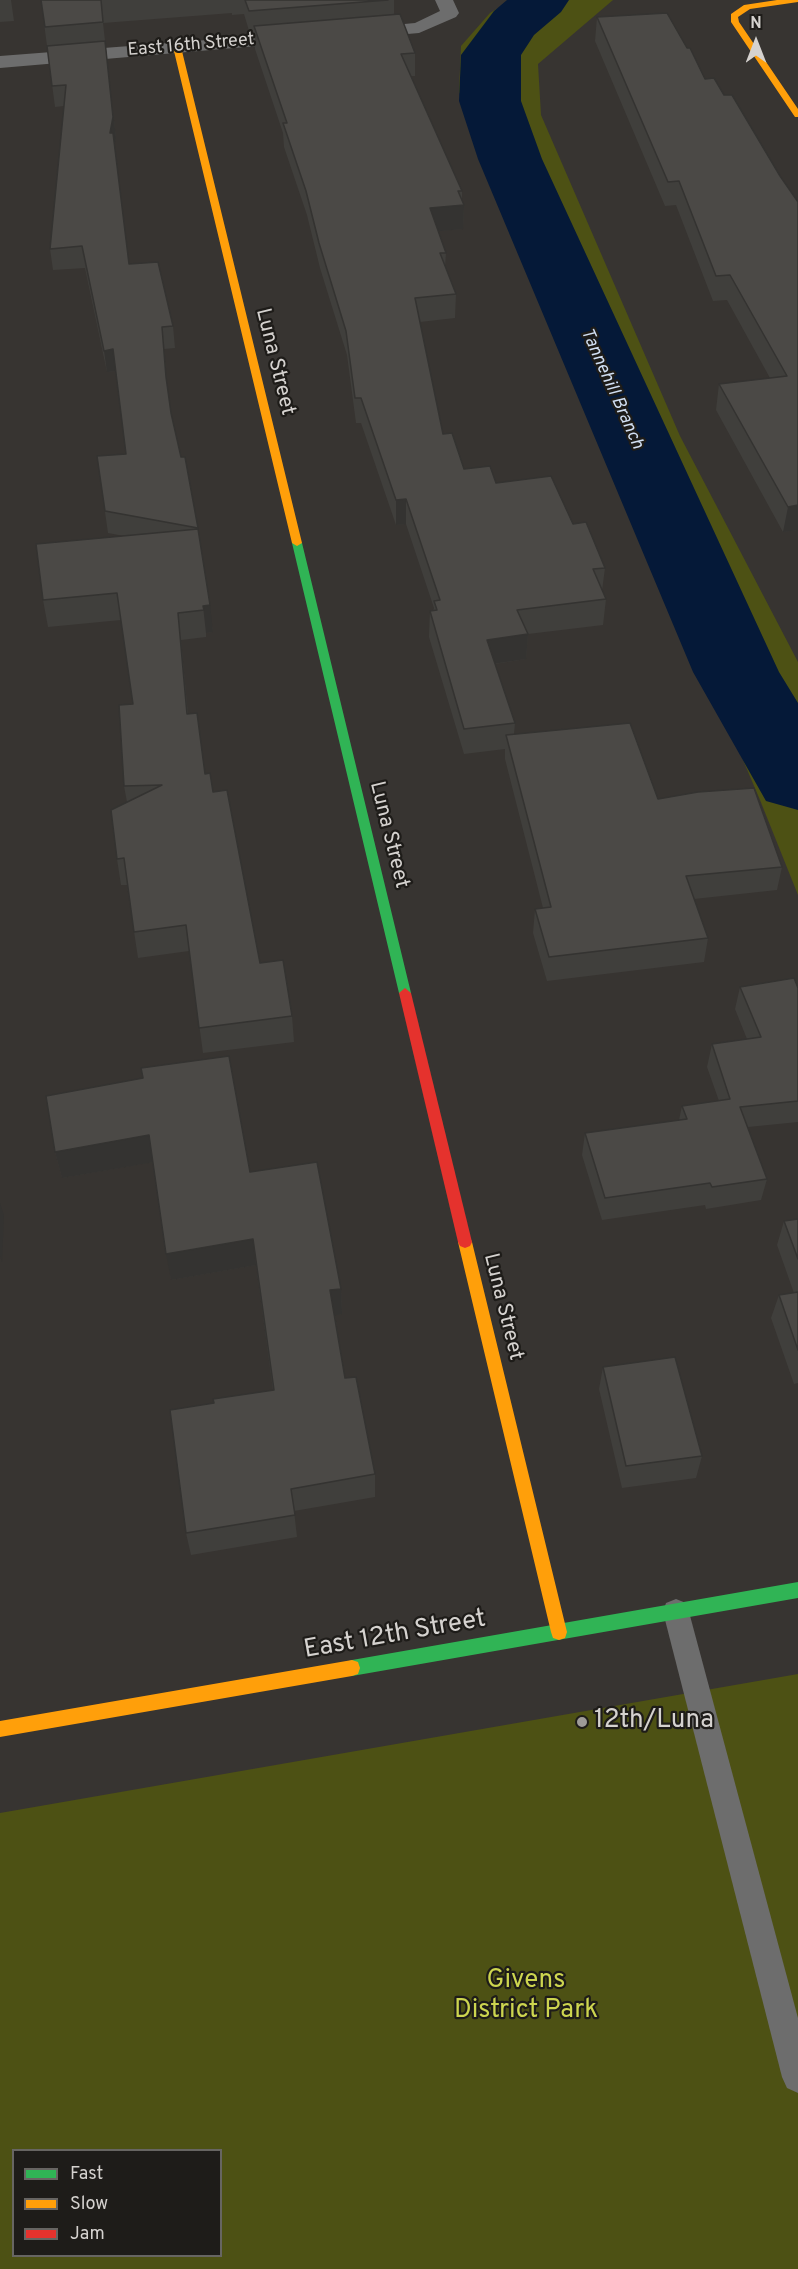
<!DOCTYPE html>
<html>
<head>
<meta charset="utf-8">
<style>
  body { margin:0 }
  #map { position:relative; width:798px; height:2269px; overflow:hidden; background:#373431; font-family:Overpass,sans-serif }
  canvas { display:block }
  .legend { position:absolute; left:12px; top:2149px; width:210px; height:108px; box-sizing:border-box; background:#1e1c19; border:2px solid #676562; margin:0; padding:8px 10px; list-style:none; font-size:18px; color:#d5d2cf }
  .legend li { display:flex; align-items:center; gap:12px; height:30px }
  .legend b { width:30px; border:2px solid #676562 }
  .north { position:absolute; left:726px; top:12px; width:60px; height:60px; -webkit-text-stroke:4px #1e1c19; paint-order:stroke; rotate:0deg; font-size:16px; font-weight:700; line-height:24px; text-align:center; color:#d5d2cf }
  .north::after { content:''; display:block; margin:auto; width:21px; height:27px; background:#d5d2cf; clip-path:polygon(50% 0,100% 100%,50% 72%,0 100%) }
</style>
</head>
<body>
<div id="map">
<canvas width="798" height="2269"></canvas>
<ul class="legend">
<li><b style="height:8px;background:#30b455"></b>Fast</li>
<li><b style="height:8px;background:#ff9f0a"></b>Slow</li>
<li><b style="height:8px;background:#e5322d"></b>Jam</li>
</ul>
<div class="north">N</div>
</div>
<script>
const ctx = document.querySelector('canvas').getContext('2d');
ctx.lineJoin = 'round';
function fillPath(path, color) { ctx.fillStyle = color; ctx.fill(path, 'evenodd'); }
const toPath = rows => new Path2D(rows.map(r => 'M' + r).join(''));
function strokePath(path, color, width, dash) { ctx.strokeStyle = color; ctx.lineWidth = width; ctx.lineCap = dash ? 'butt' : 'round'; ctx.setLineDash(dash || []); ctx.stroke(path); }
function write(font, color, halo, rows, align = 'center') {
  ctx.font = font + ' Overpass,sans-serif'; ctx.lineWidth = 4.5; ctx.setLineDash([]); ctx.textBaseline = 'middle'; ctx.strokeStyle = halo; ctx.fillStyle = color; for (const [text, x, y, turn = 0] of rows) {
    ctx.save(); ctx.translate(x, y); ctx.rotate((+turn || 0) * Math.PI / 180); ctx.textAlign = isNaN(turn) ? turn : align; if (halo) ctx.strokeText(text, 0, 0); ctx.fillText(text, 0, 0); ctx.restore();
  }
}
fillPath(toPath([
  [510,0,613,0,538,64,541,115,680,436,798,662,798,895,760,800,459,92,461,46,490,13],
  [798,1674,798,2269,0,2269,0,1813],
  [14,2150,220,2150,220,2256,14,2256]
]), '#4d5114');
fillPath(toPath([
  [507,0,569,0,561,12,534,35,521,55,521,101,542,159,779,672,798,703,798,810,766,801,693,672,478,159,459,101,461,55,494,11,507,0]
]), '#051938');
fillPath(toPath([
  [676,1599,686,1603,689,1612,798,2018,798,2093,787,2088,782,2077,663,1612,666,1603,676,1599]
]), '#6d6d6d');
fillPath(toPath([
  [435,0,453,0,459,13,456,17,419,33,362,38,356,37,353,33,356,29,362,28,415,23,440,11,435,0],
  [298,33,304,34,307,38,304,42,0,68,0,56,298,33]
]), '#6d6d6d');
fillPath(toPath([
  [297,540,302,543,411,993,405,998,399,993,292,543,297,540],
  [798,1582,798,1598,352,1676,346,1674,344,1668,346,1662,352,1660,798,1582]
]), '#30b455');
fillPath(toPath([
  [777,0,798,0,798,2,750,9,738,17,739,22,798,109,798,117,795,117,731,22,731,14,744,5,777,0],
  [177,45,181,47,302,543,297,546,292,543,173,47,177,45],
  [465,1236,470,1238,472,1242,567,1632,565,1638,559,1640,553,1638,551,1632,458,1242,460,1238,465,1236],
  [352,1660,358,1662,360,1668,358,1674,352,1676,0,1737,0,1721,352,1660]
]), '#ff9f0a');
fillPath(toPath([
  [405,988,411,993,472,1242,470,1246,465,1248,460,1246,458,1242,399,993,405,988]
]), '#e5322d');
fillPath(toPath([
  [0,0,11,0,14,21,0,22],
  [41,0,394,0,394,14,415,53,415,76,411,76,462,191,462,200,464,205,463,229,438,231,446,253,445,267,456,294,455,318,420,322,443,434,464,469,496,483,573,524,605,568,602,591,606,599,603,625,528,634,526,659,495,664,515,723,514,734,658,799,782,867,777,890,694,899,708,938,704,962,547,981,533,933,535,909,543,908,505,759,505,749,464,754,429,637,430,611,433,611,434,608,406,524,396,525,361,423,356,423,347,355,320,268,307,215,284,147,283,133,255,49,254,34,250,34,244,14,232,15,232,13,103,23,116,138,114,145,129,264,173,326,175,348,164,349,167,384,171,413,198,529,213,632,206,633,206,637,181,640,188,714,205,774,213,792,260,963,292,1016,294,1042,203,1053,189,951,138,958,127,885,121,885,117,859,127,802,124,786,133,704,121,620,48,627,43,600,124,536,108,533,97,456,126,454,116,371,107,372,85,268,53,270,50,249,64,106,55,107],
  [597,17,705,79,724,95,798,202,798,530,783,532,716,410,719,384,770,378,727,300,713,301,676,205,665,206,595,41],
  [740,987,798,988,798,1122,748,1127,767,1179,761,1200,706,1209,705,1205,602,1220,582,1155,585,1133,679,1120,682,1106,719,1101,707,1067,712,1044,747,1039,735,1009],
  [55,1152,250,1172,341,1289,342,1314,335,1315,345,1378,375,1474,375,1497,294,1511,297,1537,191,1555,186,1533,214,1403,273,1390,256,1265,171,1280,153,1162,62,1178],
  [798,1219,798,1383,794,1384,771,1318,779,1295,794,1293,777,1245,784,1221],
  [603,1367,702,1456,696,1478,622,1488,599,1389]
]), '#403f3c');
fillPath(toPath([
  [105,41,116,138,113,154,110,133],
  [464,205,463,229,429,232,430,208],
  [113,349,116,371,107,372,104,351],
  [406,499,406,524,396,525,396,500],
  [798,505,798,530,783,532,788,507],
  [210,605,213,632,206,633,203,606],
  [528,634,526,659,486,665,487,640],
  [149,1135,154,1162,62,1178,55,1152],
  [0,1203,4,1215,2,1262,0,1256],
  [253,1239,256,1265,171,1280,166,1254],
  [341,1289,342,1314,332,1316,330,1290]
]), '#343331');
const building = toPath([
  [41,0,101,0,103,22,45,27,41,0],
  [245,0,388,0,249,11,245,0],
  [667,13,687,48,690,48,705,79,714,78,724,95,732,95,780,176,798,202,798,505,788,507,719,384,787,376,730,275,716,276,679,181,668,182,597,17,667,13],
  [400,14,415,53,401,54,462,191,458,191,464,205,430,208,446,253,440,253,456,294,415,298,443,434,452,433,464,469,490,466,496,483,551,476,573,524,586,522,605,568,593,569,606,599,517,610,528,634,487,640,515,723,464,729,430,611,437,610,434,601,440,600,406,499,396,500,361,398,355,398,346,331,319,243,306,191,283,123,287,123,254,26,400,14],
  [105,41,113,117,110,133,113,133,129,264,158,262,173,326,162,327,166,377,171,413,181,457,185,457,198,528,105,511,97,456,126,454,113,349,104,351,82,246,50,249,66,85,52,86,47,46,105,41],
  [198,529,210,605,203,606,204,610,178,613,187,714,197,713,205,774,210,773,213,792,227,790,260,963,283,960,292,1016,199,1028,186,925,134,932,124,858,117,859,111,810,162,785,124,786,119,705,133,704,117,593,43,600,36,544,198,529],
  [630,723,658,799,698,792,754,788,782,867,686,876,708,938,549,957,535,909,551,907,506,735,630,723],
  [794,978,798,988,798,1101,740,1107,767,1179,712,1187,710,1183,605,1198,585,1133,687,1119,682,1106,730,1099,712,1044,761,1037,740,987,794,978],
  [229,1056,250,1172,317,1162,341,1289,330,1290,345,1378,356,1377,375,1474,291,1489,295,1515,186,1533,170,1410,214,1403,213,1399,274,1390,253,1239,166,1254,149,1135,55,1152,46,1096,143,1078,141,1068,229,1056],
  [798,1219,798,1259,784,1221,798,1219],
  [798,1292,798,1350,779,1295,798,1292],
  [675,1357,702,1456,626,1466,603,1367,675,1357]
]);
fillPath(building, '#4b4946');
strokePath(building, '#343331', 1.5);
for (const [x, y, r, color] of [
  [582,1722,6,"#9e9b98"]
]) { const dot = new Path2D(); dot.arc(x, y, r, 0, 2 * Math.PI); ctx.fillStyle = color; ctx.fill(dot); strokePath(dot, '#1e1c19', 2); }
write('18px', '#d5d2cf', '#1e1c19', [
  ["East 16th Street",191,46,-5]
]);
write('italic 18px', '#d1dff3', '#1e1c19', [
  ["Tannehill Branch",611,389,66]
]);
write('21px', '#d5d2cf', '#1e1c19', [
  ["Luna Street",274,362,76],
  ["Luna Street",388,835,76],
  ["Luna Street",502,1307,76]
]);
write('26px', '#d5d2cf', '#1e1c19', [
  ["East 12th Street",395,1636,-10]
]);
write('26px', '#d5d2cf', '#1e1c19', [
  ["12th/Luna",594,1722]
], 'left');
write('26px', '#cdd54f', '#1e1c19', [
  ["Givens",526,1982],
  ["District Park",526,2012]
]);
</script>
</body>
</html>
